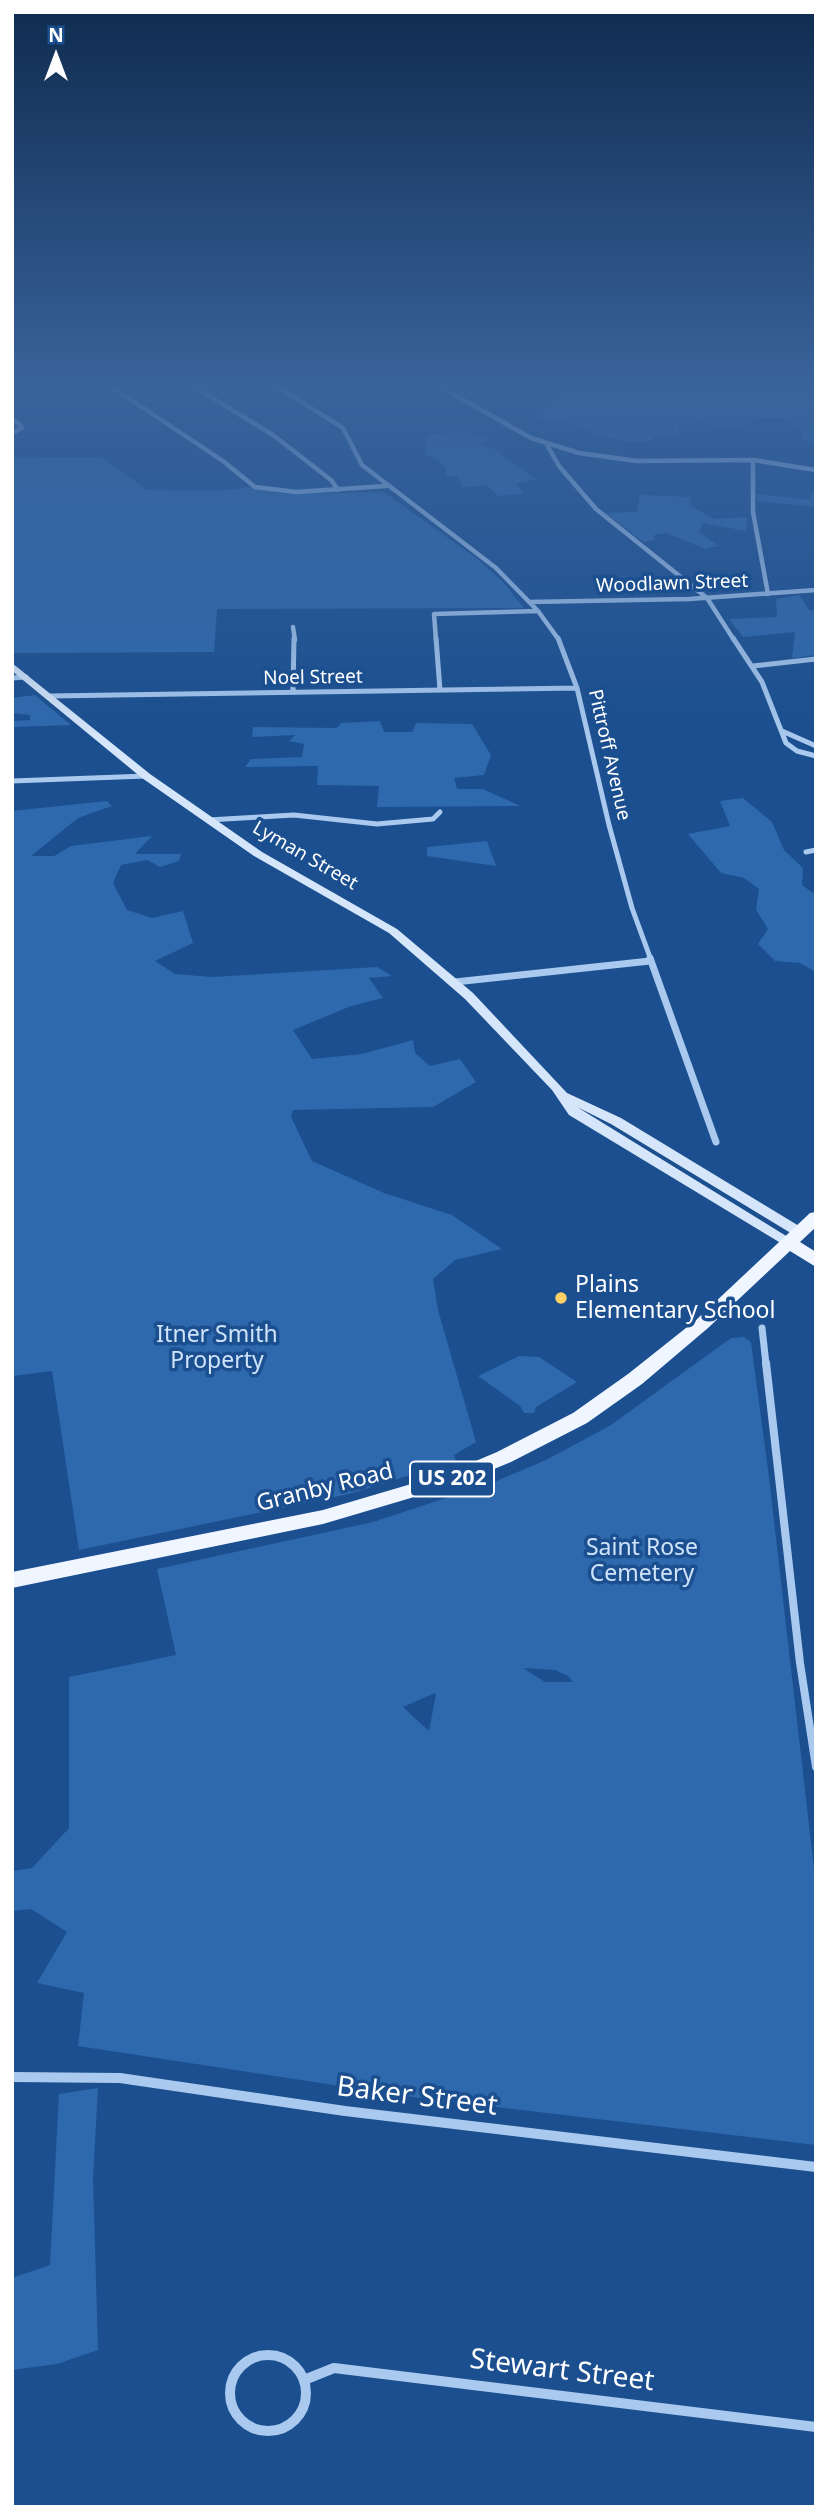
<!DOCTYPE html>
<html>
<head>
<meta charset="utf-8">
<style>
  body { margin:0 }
  #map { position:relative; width:828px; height:2519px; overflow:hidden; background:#1b4f8f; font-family:"Noto Sans",sans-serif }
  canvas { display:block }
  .frame { position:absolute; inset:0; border:14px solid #fff; pointer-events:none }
  .north { position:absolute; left:21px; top:21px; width:70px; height:70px; -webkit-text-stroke:5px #1b4f8f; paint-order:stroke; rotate:0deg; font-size:19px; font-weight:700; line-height:28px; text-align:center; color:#fff }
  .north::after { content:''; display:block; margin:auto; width:24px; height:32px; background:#fff; clip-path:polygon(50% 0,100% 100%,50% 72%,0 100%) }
</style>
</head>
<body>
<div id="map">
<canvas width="828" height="2519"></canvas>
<div class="frame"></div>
<div class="north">N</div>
</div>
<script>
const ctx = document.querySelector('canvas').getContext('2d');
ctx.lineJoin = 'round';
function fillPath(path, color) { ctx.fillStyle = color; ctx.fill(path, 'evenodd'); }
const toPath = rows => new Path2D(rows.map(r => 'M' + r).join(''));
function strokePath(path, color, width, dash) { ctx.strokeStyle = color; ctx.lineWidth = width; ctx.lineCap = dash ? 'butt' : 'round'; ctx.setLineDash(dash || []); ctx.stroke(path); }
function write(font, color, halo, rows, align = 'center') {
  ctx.font = font + ' "Noto Sans",sans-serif'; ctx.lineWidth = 7; ctx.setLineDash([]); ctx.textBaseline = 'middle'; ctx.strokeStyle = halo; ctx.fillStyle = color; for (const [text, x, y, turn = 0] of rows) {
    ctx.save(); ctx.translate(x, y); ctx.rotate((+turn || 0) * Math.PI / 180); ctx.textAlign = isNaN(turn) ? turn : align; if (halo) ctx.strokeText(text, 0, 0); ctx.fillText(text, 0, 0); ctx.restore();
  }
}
fillPath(toPath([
  [520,385,816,385,816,442,802,440,803,432,792,421,780,418,753,418,753,424,718,428,707,422,679,423,679,435,654,436,652,441,626,442,594,433,576,424,531,418,542,403,552,403,561,393,558,390],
  [464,431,486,439,481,445,494,449,536,479,516,484,524,494,498,496,486,485,463,488,458,476,445,476,446,468,436,458,425,455,427,435],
  [101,457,147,490,221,491,247,487,287,494,384,492,476,558,502,581,524,608,217,609,214,652,12,653,12,458],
  [816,491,816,507,757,501,756,494,811,500,810,495],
  [640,495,691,497,689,505,714,519,747,517,746,531,703,523,699,532,718,546,705,549,667,533,654,535,655,540,644,542,605,513,637,512],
  [799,595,809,610,816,611,816,655,792,658,795,632,743,637,729,619,777,617,776,599],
  [35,695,71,725,12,727,12,721,30,720,30,715,12,713,12,698],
  [380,721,384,732,412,732,416,723,472,724,491,755,484,775,454,778,457,789,483,789,520,806,377,807,379,786,317,785,318,766,245,767,251,759,302,757,304,744,289,741,295,735,252,737,253,727,337,728,341,723],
  [743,798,772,822,784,850,803,868,802,885,816,895,816,972,800,963,775,961,758,944,768,929,756,910,759,889,744,878,721,873,688,834,730,826,720,801],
  [107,801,112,806,78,818,31,856,54,856,71,846,152,836,135,854,181,854,179,861,160,867,147,860,121,865,113,883,127,910,152,918,183,911,193,943,155,961,175,974,213,977,377,967,392,976,369,978,383,998,351,1006,293,1030,312,1059,362,1054,413,1040,415,1053,430,1066,460,1059,476,1082,433,1107,293,1110,291,1117,312,1161,384,1193,452,1215,502,1249,455,1260,433,1279,438,1310,476,1442,454,1455,456,1461,349,1494,79,1550,52,1371,12,1376,12,811],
  [487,841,496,866,427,856,427,847],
  [744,1337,751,1342,769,1477,816,1886,816,2145,412,2097,78,2046,84,1993,37,1983,67,1932,31,1909,12,1911,12,1871,32,1868,69,1828,69,1677,176,1655,157,1569,373,1522,494,1482,546,1460,611,1425,731,1338],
  [523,1668,555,1670,568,1676,573,1682,545,1682],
  [435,1693,436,1694,429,1731,403,1707],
  [519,1356,539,1357,577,1382,536,1407,534,1413,524,1413,520,1406,478,1376],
  [98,2088,93,2178,98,2350,57,2364,12,2370,12,2278,50,2265,59,2094]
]), '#2e69ad');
strokePath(toPath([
  [109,385,223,461,255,487,296,492,386,486],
  [191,385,273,435,331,480,338,490],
  [274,385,343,428,362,465,496,568,538,611,559,640],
  [437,385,531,438,579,453,637,461,753,460,816,470],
  [12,418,21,426],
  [12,433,22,428],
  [547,445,559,466,596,509,707,598,734,640],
  [753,460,753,512,768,594],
  [529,602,689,599,816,590],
  [293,627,295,640],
  [436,640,434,614,538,611]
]), '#a9c9ee', 4.5);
strokePath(toPath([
  [436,638,440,690],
  [558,638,577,688,609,825,632,908,651,960],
  [733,638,762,682,786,743,797,751,816,756],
  [753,666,816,659],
  [12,678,26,677],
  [293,692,294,638],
  [49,696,577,688],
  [782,731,816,746],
  [12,781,146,776],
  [208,820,294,815,377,824,433,819,440,812],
  [806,852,816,850]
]), '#a9c9ee', 5);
strokePath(toPath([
  [650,958,716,1142],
  [455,982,650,961],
  [762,1328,766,1364]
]), '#a9c9ee', 7);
strokePath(toPath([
  [766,1363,800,1663,816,1767]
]), '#a9c9ee', 8);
strokePath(toPath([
  [12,2077,120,2078,345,2111,816,2167],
  '230 2393a38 38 0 1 1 76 0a38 38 0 1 1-76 0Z',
  [304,2380,334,2368,816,2427]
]), '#a9c9ee', 10);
fillPath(toPath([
  [12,663,150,774,262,852,397,929,473,993,567,1093,621,1118,804,1229,806,1232,804,1235,794,1235,611,1124,577,1107,796,1242,789,1247,784,1245,569,1115,552,1090,465,999,389,933,254,856,142,778,12,671,12,663]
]), '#d6e6fa');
fillPath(toPath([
  [816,1212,816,1227,800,1242,816,1252,816,1267,790,1251,708,1328,642,1384,587,1423,511,1462,458,1484,323,1524,12,1588,12,1572,323,1510,445,1474,497,1452,573,1413,628,1374,696,1320,810,1213,816,1212]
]), '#f0f6ff');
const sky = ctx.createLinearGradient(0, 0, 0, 738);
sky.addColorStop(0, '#0f2b4f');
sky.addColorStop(0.52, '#39639b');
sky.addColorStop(1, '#39639b00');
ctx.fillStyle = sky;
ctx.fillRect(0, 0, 828, 738);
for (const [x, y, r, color] of [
  [561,1298,7,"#ffd166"]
]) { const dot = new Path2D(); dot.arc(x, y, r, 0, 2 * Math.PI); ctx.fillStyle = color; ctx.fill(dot); strokePath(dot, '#1b4f8f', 2.5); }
write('19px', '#fff', '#1b4f8f', [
  ["Woodlawn Street",672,584,-2],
  ["Noel Street",313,678,-1],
  ["Pittroff Avenue",609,755,77],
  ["Lyman Street",305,856,30]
]);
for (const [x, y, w] of [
  [452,1479,84]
]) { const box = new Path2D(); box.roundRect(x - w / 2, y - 17.5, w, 35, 5); ctx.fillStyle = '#1b4f8f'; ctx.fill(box); strokePath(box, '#fff', 2); }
write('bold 21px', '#fff', null, [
  ["US 202",452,1479]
]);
write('23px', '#fff', '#1b4f8f', [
  ["Plains",575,1285],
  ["Elementary School",575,1311]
], 'left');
write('23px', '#cfe3fa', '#1b4f8f', [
  ["Itner Smith",217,1335],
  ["Property",217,1361],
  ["Saint Rose",642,1548],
  ["Cemetery",642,1574]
]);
write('23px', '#fff', '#1b4f8f', [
  ["Granby Road",325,1488,-14]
]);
write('28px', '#fff', '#1b4f8f', [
  ["Baker Street",417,2097,7],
  ["Stewart Street",562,2371,7]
]);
</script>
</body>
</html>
